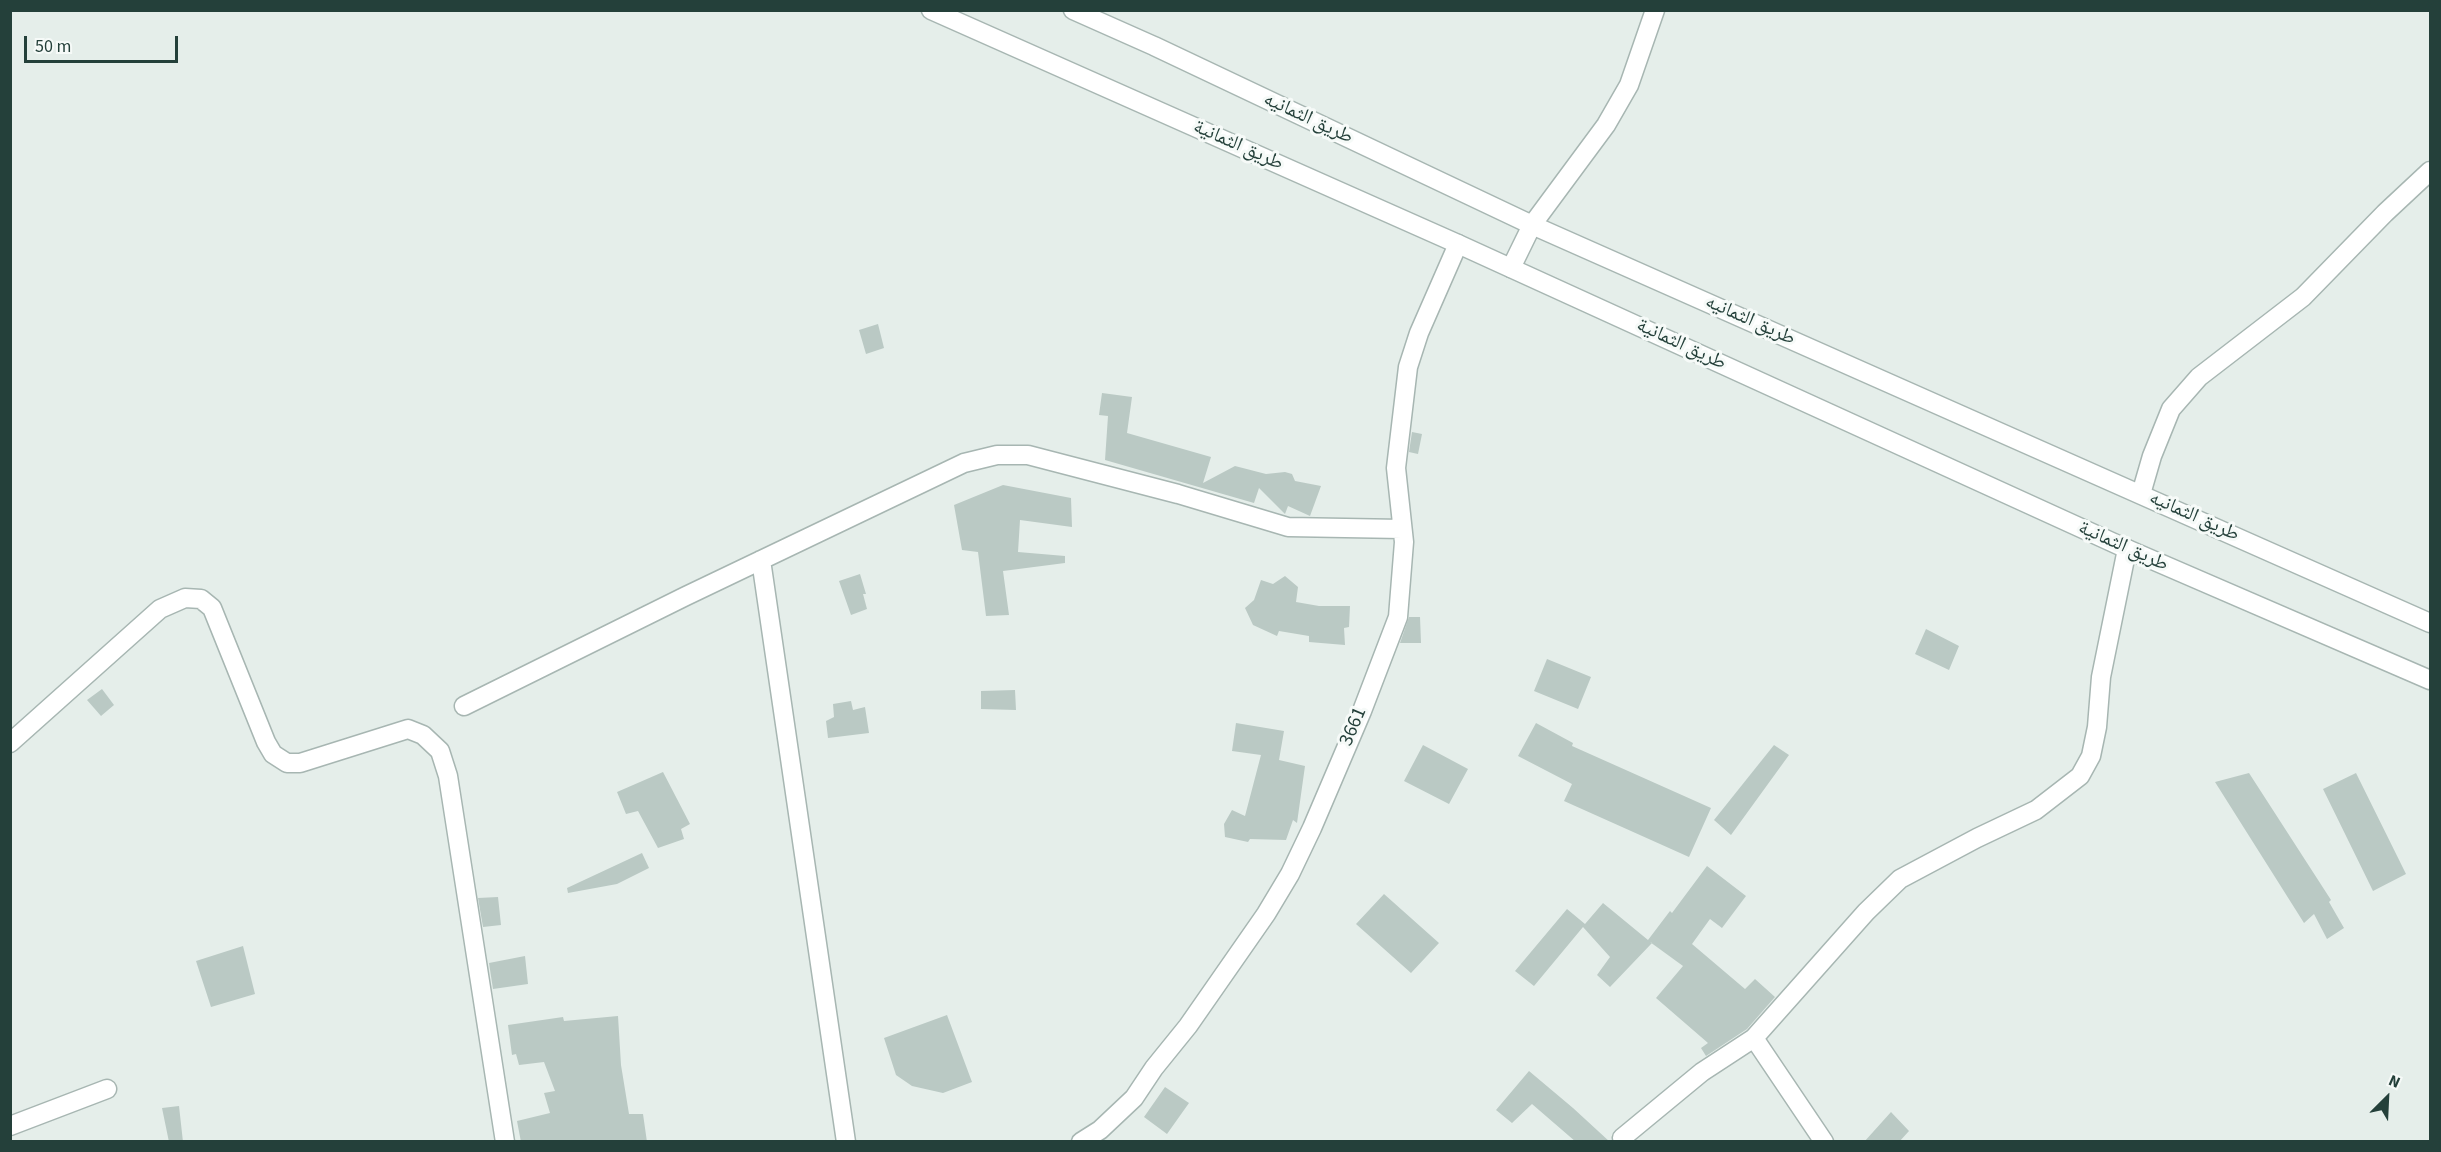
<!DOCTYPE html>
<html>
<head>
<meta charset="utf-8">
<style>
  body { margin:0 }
  #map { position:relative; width:2441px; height:1152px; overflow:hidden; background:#e5eeea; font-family:"Source Sans 3",sans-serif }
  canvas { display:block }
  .frame { position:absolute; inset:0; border:12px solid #24403a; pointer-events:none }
  .north { position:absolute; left:2357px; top:1068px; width:60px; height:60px; -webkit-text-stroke:4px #f6faf8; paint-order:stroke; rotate:24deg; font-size:16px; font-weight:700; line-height:24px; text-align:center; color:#24403a }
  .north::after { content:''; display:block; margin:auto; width:21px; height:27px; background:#24403a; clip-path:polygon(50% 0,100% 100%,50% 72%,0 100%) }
  .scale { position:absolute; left:24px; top:36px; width:154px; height:27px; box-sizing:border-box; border:3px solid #24403a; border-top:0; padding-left:8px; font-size:18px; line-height:21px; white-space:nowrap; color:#24403a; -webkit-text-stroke:4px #f6faf8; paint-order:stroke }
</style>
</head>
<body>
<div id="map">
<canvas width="2441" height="1152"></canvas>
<div class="frame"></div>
<div class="north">N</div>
<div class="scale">50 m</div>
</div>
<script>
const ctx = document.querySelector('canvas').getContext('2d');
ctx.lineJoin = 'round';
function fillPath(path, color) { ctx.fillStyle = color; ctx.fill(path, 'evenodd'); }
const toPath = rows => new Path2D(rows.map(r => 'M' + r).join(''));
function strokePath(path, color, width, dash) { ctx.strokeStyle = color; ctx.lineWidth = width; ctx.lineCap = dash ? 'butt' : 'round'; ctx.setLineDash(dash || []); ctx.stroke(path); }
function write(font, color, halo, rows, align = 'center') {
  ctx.font = font + ' "Source Sans 3","Noto Naskh Arabic",sans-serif'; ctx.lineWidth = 6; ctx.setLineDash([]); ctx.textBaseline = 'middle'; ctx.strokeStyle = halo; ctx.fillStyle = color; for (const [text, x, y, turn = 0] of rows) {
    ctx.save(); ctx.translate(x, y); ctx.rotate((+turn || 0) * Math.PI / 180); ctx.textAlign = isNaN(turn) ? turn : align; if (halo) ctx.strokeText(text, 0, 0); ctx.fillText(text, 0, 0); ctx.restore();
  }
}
fillPath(toPath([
  [878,324,884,348,866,354,859,330],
  [1102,393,1132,397,1127,433,1211,457,1203,483,1235,466,1266,474,1285,472,1292,474,1295,481,1321,486,1310,516,1288,506,1285,514,1259,488,1254,503,1105,460,1108,416,1099,415],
  [1412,432,1422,434,1418,454,1409,452],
  [1003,485,1071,498,1072,527,1020,520,1018,552,1065,556,1065,563,1003,571,1009,615,986,616,978,552,962,550,954,505],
  [860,574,866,594,863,594,867,609,851,615,839,581],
  [1285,576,1298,587,1296,602,1319,606,1350,606,1349,627,1344,628,1345,645,1309,642,1309,636,1279,631,1277,636,1253,625,1245,608,1254,600,1261,580,1273,584],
  [1409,617,1420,617,1421,643,1400,643],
  [1926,629,1959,646,1949,670,1915,654],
  [1547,659,1591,677,1578,709,1534,691],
  [102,689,114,705,101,716,87,700],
  [1015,690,1016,710,981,709,981,691],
  [851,701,853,710,865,707,869,733,828,738,826,721,834,717,833,704],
  [1236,723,1284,731,1279,760,1305,766,1297,823,1293,820,1286,840,1250,839,1248,842,1225,837,1224,824,1232,810,1245,816,1261,755,1232,751],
  [1536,723,1573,743,1572,746,1711,808,1689,857,1564,801,1572,784,1518,756],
  [1423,745,1468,769,1449,804,1404,781],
  [1774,745,1789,755,1731,835,1714,820],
  [663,772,690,824,681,829,684,839,658,848,638,811,626,814,617,792],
  [2249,773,2331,900,2329,902,2344,928,2327,939,2314,914,2304,923,2215,782],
  [2356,773,2406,874,2373,891,2323,789],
  [642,853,649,868,617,884,568,893,567,888],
  [1707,866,1746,896,1722,928,1710,919,1692,944,1745,989,1755,979,1775,997,1747,1029,1706,1056,1701,1048,1708,1043,1656,998,1683,966,1650,942,1652,943,1610,987,1597,975,1610,957,1583,927,1534,986,1515,971,1567,909,1585,924,1603,903,1648,940,1670,911,1672,913],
  [1384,894,1439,943,1411,973,1356,924],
  [498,897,501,925,483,927,478,898],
  [243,946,255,994,211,1007,196,961],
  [525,956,528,984,493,989,489,963],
  [947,1015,972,1082,943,1093,912,1086,896,1075,884,1038],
  [618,1016,621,1065,629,1114,643,1114,647,1142,521,1142,517,1121,550,1113,544,1093,555,1091,544,1062,519,1065,516,1054,512,1055,508,1025,563,1017,564,1021],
  [1529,1071,1573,1108,1610,1142,1576,1142,1532,1104,1512,1123,1496,1110],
  [1165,1087,1189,1103,1167,1134,1144,1117],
  [179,1106,183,1142,169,1142,162,1108],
  [1891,1112,1909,1131,1899,1142,1864,1142]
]), '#bac9c4');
const minor = toPath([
  [1511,268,1532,225,1606,125,1629,85,1655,10],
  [2141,494,2152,456,2171,409,2199,377,2303,297,2385,213,2430,171],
  [761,560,846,1142],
  [464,706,686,596,964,463,997,455,1028,455,1178,494,1288,527,1402,529],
  [10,743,160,609,185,598,201,599,212,608,266,742,273,754,287,763,300,763,408,729,423,735,440,751,448,776,505,1142],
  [1754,1038,1824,1142],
  [10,1126,107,1089],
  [1622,1138,1702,1072,1754,1038,1866,912,1900,879,1977,838,2036,810,2080,776,2091,756,2097,727,2101,677,2127,549],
  [1081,1142,1100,1130,1134,1098,1154,1068,1188,1026,1266,914,1290,874,1312,828,1362,711,1398,617,1404,542,1396,468,1408,367,1419,333,1458,244]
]);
const tertiary = toPath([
  [931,10,1458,244,2127,549,2430,680],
  [1073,10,1154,46,1532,225,2430,623]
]);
strokePath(minor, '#a7b6b2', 21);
strokePath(tertiary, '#a7b6b2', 21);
strokePath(minor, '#fff', 18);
strokePath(tertiary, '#fff', 18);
write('20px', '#24403a', '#f6faf8', [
  ["طريق الثمانيه",1308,119,25],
  ["طريق الثمانية",1238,146,24],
  ["طريق الثمانيه",1750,321,24],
  ["طريق الثمانية",1681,345,25],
  ["طريق الثمانيه",2194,517,24],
  ["طريق الثمانية",2123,547,24],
  ["3661",1354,727,-67]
]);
</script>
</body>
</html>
